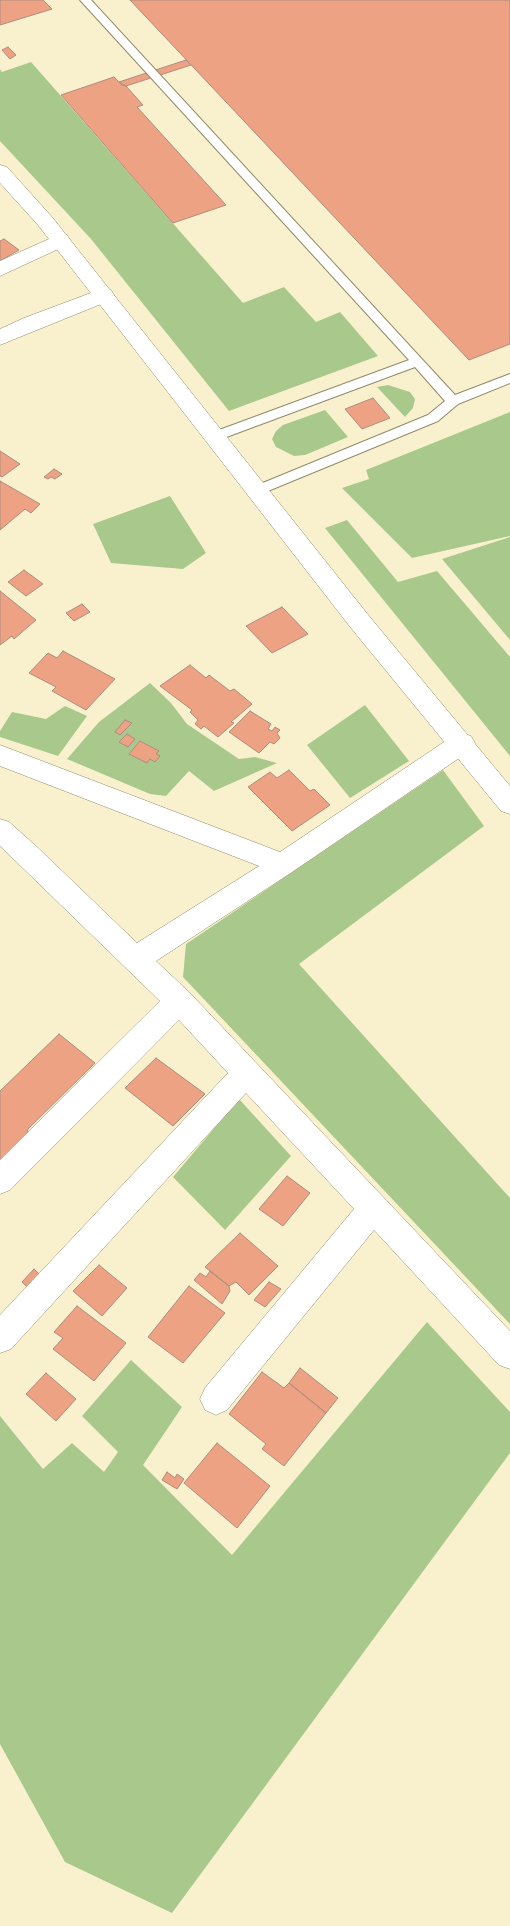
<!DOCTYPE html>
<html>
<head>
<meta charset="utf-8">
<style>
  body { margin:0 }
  canvas { display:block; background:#f9f1ce }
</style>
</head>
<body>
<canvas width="510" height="1926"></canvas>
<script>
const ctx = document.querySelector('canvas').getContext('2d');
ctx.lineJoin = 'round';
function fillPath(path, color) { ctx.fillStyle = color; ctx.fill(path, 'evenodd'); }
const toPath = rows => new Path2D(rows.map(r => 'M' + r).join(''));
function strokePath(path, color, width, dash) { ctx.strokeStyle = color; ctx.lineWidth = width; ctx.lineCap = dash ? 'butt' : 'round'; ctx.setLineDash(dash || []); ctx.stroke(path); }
fillPath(toPath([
  [31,62,243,303,284,287,316,322,340,312,378,356,229,411,91,239,0,141,0,69,2,72],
  [388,385,410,392,415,399,413,408,405,417,377,387],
  [325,410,348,437,305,455,294,456,276,447,272,439,276,431,283,425],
  [510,412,510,536,412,558,342,488,369,479,366,470],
  [170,496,206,553,183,569,111,563,93,524],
  [347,520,398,582,437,571,510,657,510,756,325,528],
  [510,537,510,640,442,559],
  [150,683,171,703,187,724,239,759,255,757,277,763,214,791,189,771,166,796,150,794,67,759,99,722],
  [365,705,409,761,350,798,307,745],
  [65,706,87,716,58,756,0,737,0,731,12,712,46,719],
  [443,770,484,826,299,964,510,1198,510,1324,183,977,186,944],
  [239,1099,291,1156,225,1230,173,1177],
  [427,1322,510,1412,510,1453,172,1913,65,1862,0,1744,0,1416,43,1469,72,1443,104,1472,118,1452,82,1416,131,1360,182,1407,143,1465,232,1555]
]), '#a9c98c');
const building = toPath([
  [0,0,43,0,52,9,0,25,0,0],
  [130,0,510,0,510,344,469,360,130,0],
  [8,47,16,55,10,59,2,50,8,47],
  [186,60,191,65,126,86,119,82,186,60],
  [114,77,122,85,126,86,143,105,137,107,226,205,173,223,61,95,114,77],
  [4,239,19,250,0,261,0,241,4,239],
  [373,398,390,418,362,429,345,409,373,398],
  [0,451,20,464,2,477,0,476,0,451],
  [54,469,62,474,55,479,51,477,48,479,44,477,54,469],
  [0,481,40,504,31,513,25,509,0,530,0,481],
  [24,570,43,584,26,596,8,582,24,570],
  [0,591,36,620,14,639,12,636,0,645,0,591],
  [82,604,90,612,74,621,66,613,82,604],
  [282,607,308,634,272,653,246,626,282,607],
  [63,651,115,679,86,710,52,691,56,687,29,673,48,653,57,658,63,651],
  [190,665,206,678,209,675,230,691,234,689,252,704,231,722,234,723,218,737,204,726,201,729,195,724,198,720,190,712,192,710,160,686,190,665],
  [250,711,271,724,268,729,272,731,275,727,280,730,277,733,280,738,274,744,270,742,259,753,229,732,250,711],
  [125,720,132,723,120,735,115,732,125,720],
  [127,734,135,739,128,747,119,742,127,734],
  [140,741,159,751,156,754,160,756,155,762,150,759,147,763,129,754,140,741],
  [289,770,310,791,314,789,330,805,292,831,248,787,270,772,277,778,289,770],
  [59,1034,95,1063,28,1129,27,1133,0,1160,0,1091,59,1034],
  [156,1058,205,1094,173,1126,125,1088,156,1058],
  [287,1176,310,1193,283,1226,259,1209,287,1176],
  [240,1233,278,1266,249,1295,236,1282,229,1286,205,1267,240,1233],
  [99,1265,127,1288,102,1316,73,1291,99,1265],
  [34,1269,40,1275,28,1288,22,1282,34,1269],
  [210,1271,229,1286,230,1291,222,1304,194,1280,200,1273,206,1277,210,1271],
  [269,1282,281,1289,265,1307,254,1300,269,1282],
  [189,1286,225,1313,183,1363,148,1337,189,1286],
  [77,1306,126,1343,94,1381,53,1349,63,1338,54,1332,77,1306],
  [300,1368,338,1398,326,1413,289,1383,300,1368],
  [262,1372,284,1388,289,1383,326,1413,284,1466,262,1449,266,1444,229,1414,262,1372],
  [46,1373,76,1399,56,1421,26,1394,46,1373],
  [217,1443,270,1486,237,1528,184,1483,217,1443],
  [167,1472,175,1478,177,1474,184,1479,177,1489,162,1480,167,1472]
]);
fillPath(building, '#eda284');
strokePath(building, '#ae8c7e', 1);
const service = toPath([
  [80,0,91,0,455,395,510,374,510,383,458,404,438,421,263,493,253,493,251,490,253,487,428,415,445,401,415,367,221,439,211,439,209,436,211,433,409,360,80,0]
]);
const minor = toPath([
  [60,234,67,235,70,240,67,245,0,276,0,261,60,234],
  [104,288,111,290,114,295,111,300,0,345,0,329,24,318,104,288],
  [462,733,471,736,475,743,471,750,292,872,156,961,189,992,510,1331,510,1369,499,1365,374,1230,227,1410,216,1415,205,1410,200,1399,205,1388,354,1209,246,1093,11,1349,0,1353,0,1315,228,1073,179,1020,10,1190,0,1194,0,1160,160,1001,0,846,0,819,9,822,35,845,137,943,259,866,0,766,0,745,280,852,453,736,462,733]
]);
const tertiary = toPath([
  [0,165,7,167,52,217,369,616,510,786,510,814,501,811,351,628,38,225,0,183,0,165]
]);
strokePath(service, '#918a6a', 2);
strokePath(minor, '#918a6a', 1);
strokePath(tertiary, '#918a6a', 1);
fillPath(service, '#fff');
fillPath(minor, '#fff');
fillPath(tertiary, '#fff');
</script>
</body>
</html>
